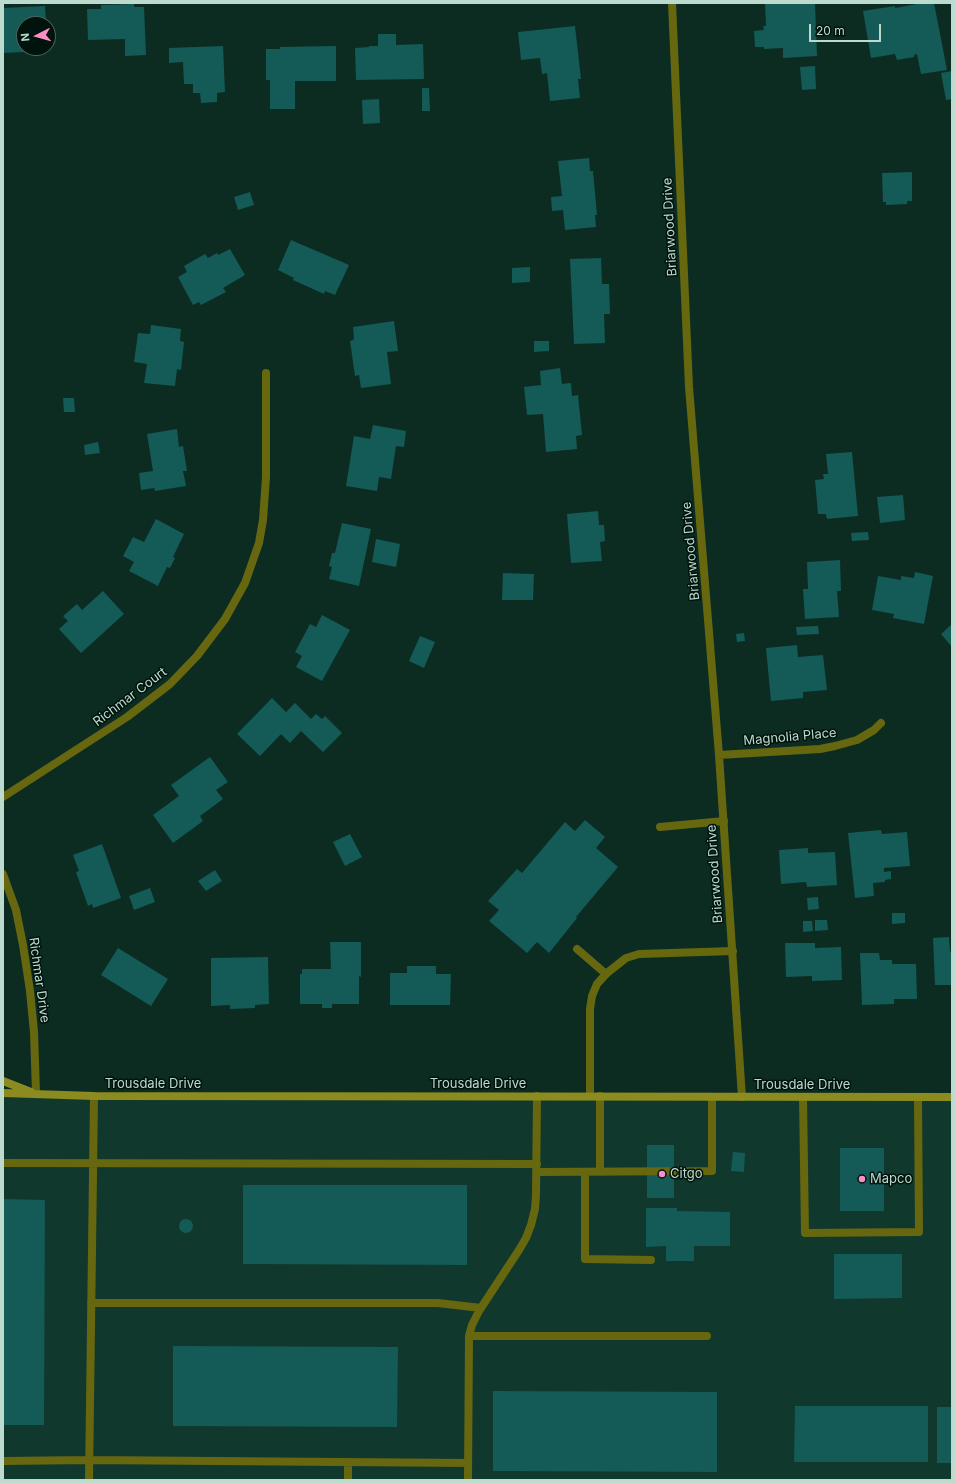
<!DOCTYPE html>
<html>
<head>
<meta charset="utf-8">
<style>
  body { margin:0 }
  #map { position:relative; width:955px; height:1483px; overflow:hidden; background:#0c2c22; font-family:Inter,sans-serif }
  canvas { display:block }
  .frame { position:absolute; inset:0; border:4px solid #bcdace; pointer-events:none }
  .north { position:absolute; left:16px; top:16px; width:40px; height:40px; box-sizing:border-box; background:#00130c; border:1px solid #4b635a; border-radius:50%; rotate:264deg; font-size:11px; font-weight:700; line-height:16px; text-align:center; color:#bcdace }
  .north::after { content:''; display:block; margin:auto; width:14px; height:18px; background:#fb8fc5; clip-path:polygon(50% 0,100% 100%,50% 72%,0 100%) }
  .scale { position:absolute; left:809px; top:24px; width:72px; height:18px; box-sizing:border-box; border:2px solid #bcdace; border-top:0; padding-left:5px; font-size:12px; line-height:14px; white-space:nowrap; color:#bcdace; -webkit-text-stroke:3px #00130c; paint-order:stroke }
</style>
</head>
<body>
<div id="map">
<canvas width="955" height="1483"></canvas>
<div class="frame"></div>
<div class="north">N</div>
<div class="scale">20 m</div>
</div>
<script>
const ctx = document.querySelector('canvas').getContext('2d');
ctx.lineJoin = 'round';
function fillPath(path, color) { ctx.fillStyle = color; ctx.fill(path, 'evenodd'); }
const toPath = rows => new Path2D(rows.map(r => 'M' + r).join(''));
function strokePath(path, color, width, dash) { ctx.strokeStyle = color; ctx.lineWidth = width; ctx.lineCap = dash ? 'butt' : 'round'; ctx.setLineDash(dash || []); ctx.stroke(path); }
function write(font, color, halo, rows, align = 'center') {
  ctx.font = font + ' Inter,sans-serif'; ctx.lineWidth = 3; ctx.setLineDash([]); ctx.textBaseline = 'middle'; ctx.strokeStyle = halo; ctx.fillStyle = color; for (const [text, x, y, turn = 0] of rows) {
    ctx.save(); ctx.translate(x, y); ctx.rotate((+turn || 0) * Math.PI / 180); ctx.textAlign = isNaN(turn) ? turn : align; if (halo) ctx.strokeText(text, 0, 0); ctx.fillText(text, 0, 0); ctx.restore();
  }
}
fillPath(toPath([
  [3,1095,952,1097,952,1480,3,1480]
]), '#11382c');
fillPath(toPath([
  [765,3,815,3,817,56,783,58,783,48,764,49,764,47,755,47,754,31,764,30,763,26,766,26],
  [922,3,934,3,947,70,921,74,917,54,914,55,914,57,897,60,895,54,871,58,863,11,895,6,895,8],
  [134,4,134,7,144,7,146,55,125,56,125,39,88,40,87,9,101,9,101,5],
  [45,6,46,24,24,24,25,52,3,53,3,8],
  [575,26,581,79,578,79,580,98,550,101,547,73,542,74,540,58,521,60,518,32],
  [378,34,396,34,396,45,423,44,424,79,356,80,355,48,369,47,369,46,378,46],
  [223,46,225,92,217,93,217,102,201,103,200,93,193,93,193,84,184,84,183,62,169,63,169,48],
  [336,46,336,81,295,81,295,109,270,109,270,80,266,80,266,49,280,49,280,47],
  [815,66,816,89,802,90,800,67],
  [952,71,952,99,946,100,941,73],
  [422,88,429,88,430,111,422,111],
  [379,99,380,123,363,124,362,100],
  [589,158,590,171,593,171,597,215,595,215,596,227,565,230,563,210,552,211,551,197,562,196,558,161],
  [912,172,912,201,907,201,907,204,886,205,886,202,883,202,882,173],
  [250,192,254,205,238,210,234,197],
  [291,240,349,265,335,295,325,291,324,294,293,280,294,278,278,270],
  [230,249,245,275,223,288,226,292,201,305,199,302,193,305,178,277,187,272,184,266,205,254,208,258,217,253,218,255],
  [601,258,602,284,609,284,610,314,604,314,605,343,574,344,570,259],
  [530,267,530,282,512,283,512,268],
  [394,321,398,351,387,352,391,384,361,388,359,375,355,376,350,341,353,340,354,338,353,327],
  [151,325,181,329,180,341,184,342,181,370,177,369,175,386,144,383,147,364,134,362,138,333,150,334],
  [534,341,549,341,549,351,534,352],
  [560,368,562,384,571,383,572,396,578,395,582,435,576,436,577,449,546,452,543,414,527,415,524,387,541,385,540,371],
  [63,398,74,398,75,412,64,412],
  [373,425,406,431,404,447,396,446,391,479,379,477,377,491,346,486,354,436,370,439],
  [177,429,179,447,183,446,187,471,183,471,186,486,155,491,154,488,141,490,139,473,153,471,147,434],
  [98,442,100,453,85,455,84,445],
  [852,452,858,516,827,519,826,514,818,514,815,480,824,479,823,474,828,474,826,454],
  [903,495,905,520,880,523,877,497],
  [598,511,599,525,604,525,605,541,600,542,602,561,571,563,567,514],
  [156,519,184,534,173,557,175,558,170,568,167,567,158,586,129,571,134,562,123,556,133,537,144,542],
  [342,523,371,529,359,586,329,579,332,567,329,566,332,553,335,553],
  [868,532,869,540,852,541,851,533],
  [376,539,400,544,396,567,372,562],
  [840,560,841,591,837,591,839,617,805,619,803,589,808,589,807,562],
  [915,572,933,576,924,624,893,618,894,614,872,610,878,576,901,580,901,576,914,578],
  [503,573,534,574,533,600,502,600],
  [103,591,124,614,81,653,59,629,68,621,63,616,77,604,82,610],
  [322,615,350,630,322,681,296,667,302,656,295,652,310,624,316,627],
  [952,624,952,647,941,634],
  [818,626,819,634,797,635,796,627],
  [744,633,745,641,737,642,736,634],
  [420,636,435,642,424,668,409,661],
  [797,645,798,657,823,655,827,690,803,692,803,698,771,701,766,648],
  [272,698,286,712,295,703,311,719,316,714,322,719,325,716,342,733,323,752,301,731,290,743,281,734,260,756,237,734],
  [210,757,228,782,216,790,223,799,200,816,203,821,173,843,153,815,179,796,171,785],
  [585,820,605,837,596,848,618,867,576,917,577,918,549,953,537,942,527,953,489,921,499,910,488,901,517,869,522,873,565,822,575,831],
  [881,830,882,834,907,832,910,866,884,868,884,872,891,871,891,879,885,880,885,882,873,883,874,896,855,898,848,833],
  [350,834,362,857,345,866,333,842],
  [102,844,121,898,93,908,92,904,88,906,76,872,79,871,73,855],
  [808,848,808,853,835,852,837,885,807,887,806,882,781,884,779,850],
  [215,870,222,881,206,891,198,881],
  [150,888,155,902,134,910,129,896],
  [818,897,819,909,808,910,807,898],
  [892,913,905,913,905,923,892,924],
  [815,920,827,920,828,930,815,931],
  [803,921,812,921,813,931,803,932],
  [949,937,950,952,952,951,952,985,935,985,933,938],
  [330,942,361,942,361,977,359,976,359,1004,332,1004,332,1008,322,1008,322,1004,300,1004,300,974,302,974,302,969,331,969],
  [785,943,815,943,815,948,841,947,842,980,812,981,812,976,786,977],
  [118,948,168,979,151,1006,101,975],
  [860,953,879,953,880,960,892,960,892,964,916,964,917,999,894,999,894,1004,862,1005],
  [268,957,269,1004,255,1005,255,1008,230,1009,230,1005,211,1006,211,958],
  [407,966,436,966,436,974,451,974,450,1005,390,1005,390,973,407,973],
  [647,1145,674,1145,674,1198,647,1198],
  [840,1148,884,1148,884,1211,840,1211],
  [733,1152,745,1153,744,1172,731,1171],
  [243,1185,467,1185,467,1265,243,1264],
  [3,1199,45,1200,44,1425,3,1425],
  [646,1208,677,1208,677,1211,730,1212,730,1246,694,1246,694,1261,666,1261,666,1246,646,1247],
  '179 1226a7 7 0 1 1 14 0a7 7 0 1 1-14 0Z',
  [834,1254,902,1254,902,1298,834,1299],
  [173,1346,398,1347,397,1427,173,1426],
  [493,1391,717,1392,717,1472,493,1471],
  [795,1406,928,1406,928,1462,794,1462],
  [937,1407,952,1407,952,1463,937,1463]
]), '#145a56');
strokePath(toPath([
  [660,827,724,821],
  [577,949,606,974],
  [537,1096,536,1195,535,1209,531,1225,526,1238,519,1250,479,1311,472,1325,469,1336,707,1336],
  [590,1096,590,1009,592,996,597,984,607,973,626,958,639,954,733,951],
  [803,1097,805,1233,919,1232,918,1097],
  [3,1163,537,1164],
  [537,1172,712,1171,712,1097],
  [585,1172,585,1259,651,1260],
  [600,1172,600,1096],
  [91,1303,438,1303,481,1308],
  [3,1461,89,1460,468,1463],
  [89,1480,94,1096],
  [348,1480,348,1462],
  [468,1480,469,1336]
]), '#676710', 8);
strokePath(toPath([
  [672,3,689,387,719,755,742,1097],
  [719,755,820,749,835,746,857,740,874,730,881,723],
  [3,797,127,717,170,684,197,656,225,619,245,583,259,543,263,520,266,477,266,373],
  [3,874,16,910,23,945,30,991,34,1032,36,1093]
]), '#676710', 8);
strokePath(toPath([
  [3,1081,31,1092],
  [3,1093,94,1096,952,1097]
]), '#8b8b1f', 8);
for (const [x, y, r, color] of [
  [662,1174,4,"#fb8fc5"],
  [862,1179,4,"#fb8fc5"]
]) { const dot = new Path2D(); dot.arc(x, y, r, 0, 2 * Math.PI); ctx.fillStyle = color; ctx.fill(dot); strokePath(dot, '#00130c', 1.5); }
write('13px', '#bcdace', '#00130c', [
  ["Briarwood Drive",670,227,-93],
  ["Briarwood Drive",691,551,-95],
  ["Richmar Court",130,697,-37],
  ["Magnolia Place",790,737,-5],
  ["Briarwood Drive",715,874,-94],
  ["Richmar Drive",39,980,82],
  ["Trousdale Drive",153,1084],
  ["Trousdale Drive",478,1084],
  ["Trousdale Drive",802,1085]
]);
write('13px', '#bcdace', '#00130c', [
  ["Citgo",670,1174],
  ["Mapco",870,1179]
], 'left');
</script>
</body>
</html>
